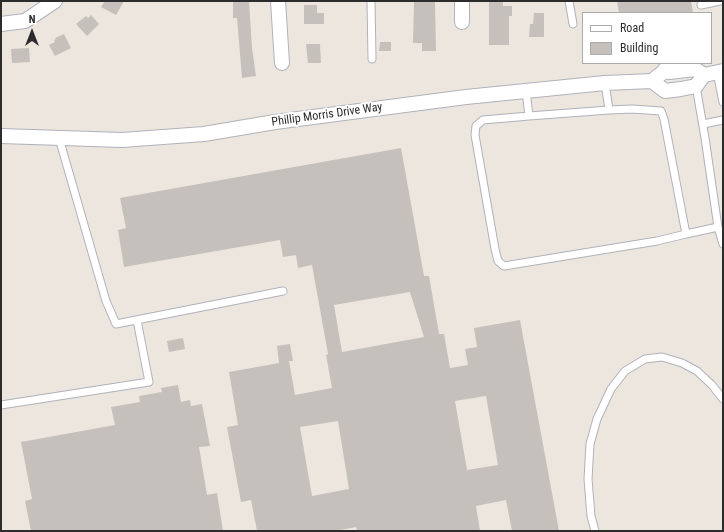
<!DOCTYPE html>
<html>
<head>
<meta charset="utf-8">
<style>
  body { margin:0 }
  #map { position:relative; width:724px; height:532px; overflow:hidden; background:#ede6df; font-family:"Roboto Condensed",sans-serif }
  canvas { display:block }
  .frame { position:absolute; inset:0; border:2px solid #2c2c2c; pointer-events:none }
  .legend { position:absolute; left:582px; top:12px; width:130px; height:52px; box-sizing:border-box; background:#fff; border:1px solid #ababab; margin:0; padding:5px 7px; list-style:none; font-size:12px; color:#2c2c2c }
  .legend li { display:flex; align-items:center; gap:8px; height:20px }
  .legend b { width:20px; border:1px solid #ababab }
  .north { position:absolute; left:12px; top:12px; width:40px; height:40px; -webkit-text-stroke:3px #fff; paint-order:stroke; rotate:0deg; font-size:11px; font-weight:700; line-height:16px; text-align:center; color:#2c2c2c }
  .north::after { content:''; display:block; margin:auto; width:14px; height:18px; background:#2c2c2c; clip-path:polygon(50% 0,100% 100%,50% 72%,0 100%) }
</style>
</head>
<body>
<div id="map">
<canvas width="724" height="532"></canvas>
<div class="frame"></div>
<ul class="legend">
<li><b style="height:5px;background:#fff"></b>Road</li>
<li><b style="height:11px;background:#c5c0bb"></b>Building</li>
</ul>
<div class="north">N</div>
</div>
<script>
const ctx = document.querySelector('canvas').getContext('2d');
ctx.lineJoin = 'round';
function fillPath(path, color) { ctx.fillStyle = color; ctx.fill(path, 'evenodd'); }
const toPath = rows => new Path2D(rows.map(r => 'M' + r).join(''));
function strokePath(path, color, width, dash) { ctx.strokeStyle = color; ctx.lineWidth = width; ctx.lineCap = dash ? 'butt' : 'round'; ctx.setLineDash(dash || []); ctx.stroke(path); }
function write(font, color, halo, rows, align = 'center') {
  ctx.font = font + ' "Roboto Condensed",sans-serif'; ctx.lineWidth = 4; ctx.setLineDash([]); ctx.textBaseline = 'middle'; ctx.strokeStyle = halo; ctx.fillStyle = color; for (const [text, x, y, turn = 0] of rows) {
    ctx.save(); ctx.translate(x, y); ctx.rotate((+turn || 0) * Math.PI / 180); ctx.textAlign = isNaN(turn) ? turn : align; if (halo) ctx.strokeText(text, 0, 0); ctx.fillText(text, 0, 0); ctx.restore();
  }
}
fillPath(toPath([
  [105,1,124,1,116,15,101,7],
  [233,1,249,1,252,48,256,76,242,78,237,18,233,18],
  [489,1,503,1,503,6,512,6,512,16,509,16,509,45,489,45],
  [617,1,691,1,693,13,619,13],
  [414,2,435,2,436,51,422,51,422,43,413,43],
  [304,5,317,5,317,13,324,13,324,24,304,24],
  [534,13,544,13,544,37,529,37,530,24,533,24],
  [91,15,99,24,87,36,76,24,86,16,88,18],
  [64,34,71,48,55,56,49,45,55,42,54,40,56,39,55,38],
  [380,42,391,42,391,51,379,51],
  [306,44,320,44,321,63,308,63],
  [29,48,30,62,12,63,11,49],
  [401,148,424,276,429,276,439,334,444,334,450,368,468,365,465,349,477,347,474,328,520,320,559,531,512,531,506,500,476,506,480,531,357,531,356,527,335,531,257,531,251,500,241,502,227,427,238,425,229,372,279,363,277,346,290,344,293,361,289,361,295,395,332,388,326,355,328,354,312,265,298,268,296,255,283,257,280,240,124,267,118,230,126,228,120,198],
  [410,292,424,337,342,352,334,305],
  [486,396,498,465,467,470,455,401],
  [338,421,349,489,312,496,300,427],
  [183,338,185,349,169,352,167,341],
  [178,385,181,402,190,400,191,406,202,404,210,446,199,447,207,495,217,493,223,531,31,531,25,501,32,499,21,442,115,425,111,407,140,402,139,396,162,392,161,388]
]), '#c5c0bb');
const service = toPath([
  [371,1,372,59],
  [569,1,573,24],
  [701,5,720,1],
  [717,72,723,102],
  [526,91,529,116,483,120,476,126,475,135,495,249,498,261,504,266,657,241,686,234,664,119,661,111,632,109,609,110,605,83],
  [529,116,609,110],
  [703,124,723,120],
  [59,138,106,301,116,324,283,291],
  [718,227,723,244],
  [686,234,718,227,705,138,696,86],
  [1,405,149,382,137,320],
  [595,531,591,516,588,479,590,444,597,419,611,389,625,371,645,359,662,357,682,363,697,371,712,385,723,399]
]);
const minor = toPath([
  [278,1,282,63],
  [462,1,462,22],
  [1,24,25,21,55,1],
  [669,72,695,69,704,75,723,71],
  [652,81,665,91,681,89,696,86,704,75],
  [1,136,122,140,204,134,275,122,466,97,605,83,652,81,662,73,669,65,680,63]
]);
strokePath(service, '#afb2bb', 9);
strokePath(minor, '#afb2bb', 16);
strokePath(service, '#fff', 7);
strokePath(minor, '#fff', 14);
write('12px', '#2c2c2c', '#fff', [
  ["Phillip Morris Drive Way",327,115,-8]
]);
</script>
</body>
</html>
